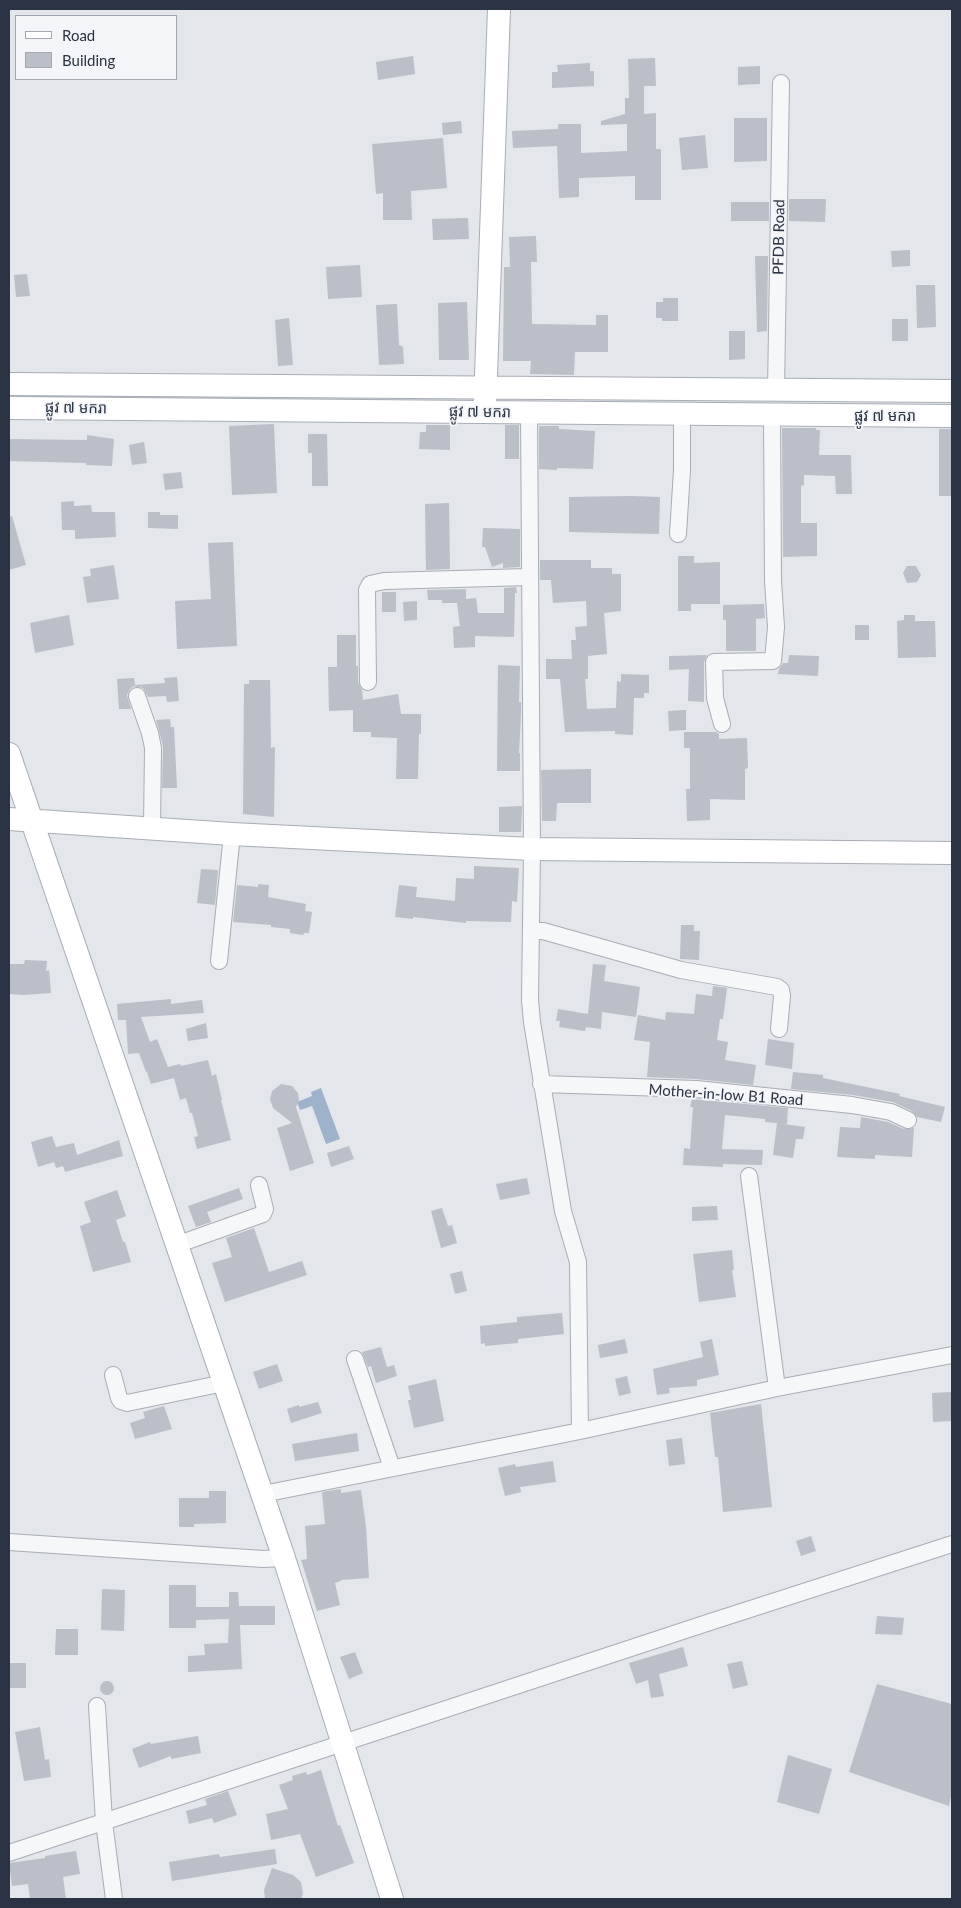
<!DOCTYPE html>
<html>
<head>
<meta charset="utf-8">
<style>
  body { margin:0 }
  #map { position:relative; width:961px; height:1908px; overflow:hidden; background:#e3e6eb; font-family:Lato,sans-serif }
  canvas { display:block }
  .frame { position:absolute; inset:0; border:10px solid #2a3343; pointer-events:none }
  .legend { position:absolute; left:15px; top:15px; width:162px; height:65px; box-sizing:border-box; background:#f3f5f8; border:1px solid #a3a7b0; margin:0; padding:6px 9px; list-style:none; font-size:15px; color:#2a3343 }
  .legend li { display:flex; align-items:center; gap:10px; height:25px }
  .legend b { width:25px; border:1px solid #a3a7b0 }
</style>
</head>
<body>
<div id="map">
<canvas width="961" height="1908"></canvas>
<div class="frame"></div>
<ul class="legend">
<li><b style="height:6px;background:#fff"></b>Road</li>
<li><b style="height:14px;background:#babfc8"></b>Building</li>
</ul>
</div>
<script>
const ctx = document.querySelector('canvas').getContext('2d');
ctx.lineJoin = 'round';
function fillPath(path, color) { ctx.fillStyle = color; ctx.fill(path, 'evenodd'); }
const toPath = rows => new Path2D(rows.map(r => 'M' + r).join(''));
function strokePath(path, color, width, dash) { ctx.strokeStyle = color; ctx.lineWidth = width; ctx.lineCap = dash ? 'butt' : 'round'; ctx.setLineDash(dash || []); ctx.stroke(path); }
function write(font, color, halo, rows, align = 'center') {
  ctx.font = font + ' Lato,"Noto Sans Khmer",sans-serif'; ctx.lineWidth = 4; ctx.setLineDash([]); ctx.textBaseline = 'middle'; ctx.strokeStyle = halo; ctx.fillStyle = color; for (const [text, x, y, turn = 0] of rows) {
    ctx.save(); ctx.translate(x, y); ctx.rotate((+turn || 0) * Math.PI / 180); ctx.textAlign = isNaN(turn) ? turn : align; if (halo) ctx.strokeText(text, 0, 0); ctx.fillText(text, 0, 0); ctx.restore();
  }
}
fillPath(toPath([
  [321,1088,340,1139,326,1144,312,1106,300,1110,297,1102,312,1096,311,1092]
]), '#9eb3cb');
fillPath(toPath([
  [413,56,415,74,378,80,376,62],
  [655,58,656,86,644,86,644,114,656,113,656,149,661,149,661,200,635,200,635,176,579,178,579,197,559,198,557,146,513,148,512,131,558,129,558,124,581,124,581,153,627,151,627,124,601,125,601,121,625,114,625,98,629,98,628,59],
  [590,63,590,71,594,71,594,86,552,88,552,72,558,72,557,65],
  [760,66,760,84,738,85,738,67],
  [734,118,767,118,767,161,734,162],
  [461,121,462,133,443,135,442,123],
  [705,135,708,168,682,170,679,138],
  [443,138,447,188,411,191,412,220,383,220,383,193,376,194,372,144],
  [789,199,826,199,825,222,789,221],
  [731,202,769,202,769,221,731,221],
  [468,218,469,239,433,240,432,219],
  [536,236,537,262,531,262,532,324,596,325,596,315,608,315,608,352,575,352,574,375,530,374,531,361,503,361,504,267,510,267,509,237],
  [910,250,910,266,892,267,891,251],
  [755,256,768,256,767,331,757,332],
  [360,265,362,297,328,299,326,267],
  [27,274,30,296,16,297,14,275],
  [916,285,935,285,936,327,917,328],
  [663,298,678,298,678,321,662,321,662,318,656,318,656,302,663,302],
  [467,302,469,360,439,360,438,303],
  [397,304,399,345,403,347,404,364,379,365,376,305],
  [289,318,293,365,278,366,275,320],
  [892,319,908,319,908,341,892,341],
  [729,331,745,331,745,359,729,360],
  [274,424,277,493,232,495,229,426],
  [426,425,450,425,450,450,419,449,420,432,426,432],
  [505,425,519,425,519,459,505,459],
  [539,426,559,426,559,429,595,431,593,469,557,468,557,470,539,469],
  [782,428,816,428,816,430,820,430,819,455,851,455,852,494,836,494,835,476,804,475,804,485,801,486,801,523,817,523,817,556,783,557],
  [939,429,952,429,952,496,939,496],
  [308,434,327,434,328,486,312,486,312,453,308,453],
  [87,435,114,439,112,466,86,465,86,463,9,461,9,439,87,440],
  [144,442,147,463,132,465,129,445],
  [181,472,183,488,165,490,163,474],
  [631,496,660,497,659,534,569,532,569,497],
  [74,501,74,506,91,505,92,512,115,512,116,537,75,539,75,530,62,530,61,502],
  [449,503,450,569,426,570,425,504],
  [148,512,160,512,160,515,178,515,178,529,148,528],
  [12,516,26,565,9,570,9,517],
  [483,528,520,529,520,567,503,568,503,563,492,567,485,547,482,547],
  [233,542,237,646,177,649,175,601,211,599,208,543],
  [678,556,694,556,694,563,720,562,720,604,691,604,691,611,678,611],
  [540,560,591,560,591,568,612,568,612,574,621,574,621,611,604,613,607,654,588,656,588,679,585,679,587,709,616,708,617,681,621,682,621,674,649,675,649,693,644,693,644,698,634,698,633,735,615,734,615,731,565,732,560,679,546,679,546,659,572,659,571,640,576,640,575,627,587,626,586,601,553,603,551,580,540,580],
  [114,565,119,599,87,603,83,577,91,576,90,569],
  [907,566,916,566,921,575,917,582,907,583,903,573],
  [516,587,517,593,515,593,514,637,475,636,475,647,454,648,453,627,460,626,457,603,442,603,442,600,428,600,427,590,466,589,466,599,476,598,478,613,504,613,504,588],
  [382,592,396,592,396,612,382,612],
  [417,601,417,620,404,621,403,602],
  [764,604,765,618,756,619,756,651,726,651,726,620,723,620,723,605],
  [69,615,74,645,35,653,30,623],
  [904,615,915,615,915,621,935,621,936,657,898,658,897,621,904,620],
  [855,625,869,625,869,640,855,640],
  [337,635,356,635,356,666,358,666,358,682,362,690,363,700,398,694,401,714,421,714,421,734,419,734,418,779,396,779,397,738,371,737,371,732,353,732,353,710,329,711,328,667,337,667],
  [707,655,704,662,704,702,688,701,689,669,669,670,669,656],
  [789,655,819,656,818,676,778,674,779,669,783,663,788,663],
  [498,665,520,666,519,702,521,702,521,715,519,753,520,753,520,771,497,771],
  [177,677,179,701,167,702,166,696,148,697,143,688,134,686,130,689,127,695,131,709,119,709,117,679,134,678,135,685,165,683,164,678],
  [249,680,270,680,271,748,275,747,274,817,243,814,244,684,249,684],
  [686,710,686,730,669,731,668,711],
  [170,719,171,727,174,727,177,788,162,788,163,746,156,720],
  [684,732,716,732,719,734,719,739,747,738,748,768,745,769,745,800,710,799,710,820,687,821,686,789,690,789,690,748,684,748],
  [591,769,591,803,557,803,556,821,542,821,541,770],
  [522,806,521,832,499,832,499,807],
  [474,866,519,868,517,902,512,901,511,922,466,921,466,923,413,917,413,919,395,917,399,885,417,887,416,897,455,901,456,878,474,879],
  [201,869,218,870,215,905,197,903],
  [258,884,269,885,268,897,306,904,305,911,312,912,309,933,304,933,303,935,290,933,290,929,271,927,271,925,233,922,237,885,258,887],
  [681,925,694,925,694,931,700,931,699,960,680,959],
  [25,960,47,961,46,971,49,970,51,993,24,995,9,994,9,964,24,964],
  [593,964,606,965,604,981,640,987,636,1017,602,1012,601,1029,586,1027,585,1031,559,1027,560,1021,556,1021,558,1009,588,1014],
  [713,986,727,988,723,1019,720,1019,717,1040,728,1042,725,1060,756,1065,753,1085,696,1079,647,1077,650,1042,634,1040,638,1015,665,1020,666,1012,694,1014,696,994,712,996],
  [171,999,171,1004,202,1000,204,1013,141,1017,150,1042,157,1039,168,1067,180,1064,181,1066,208,1060,212,1076,216,1074,222,1100,221,1100,231,1140,197,1149,194,1137,198,1136,192,1113,190,1113,186,1098,180,1100,174,1078,151,1084,147,1072,146,1072,139,1053,128,1054,126,1020,118,1020,117,1004],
  [206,1023,208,1038,188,1041,186,1029],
  [768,1039,794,1043,792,1069,765,1065],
  [793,1072,823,1075,823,1078,900,1094,899,1096,945,1107,941,1122,917,1117,912,1111,893,1102,853,1095,791,1089],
  [281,1084,292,1086,298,1093,299,1101,296,1107,314,1163,290,1171,277,1128,292,1123,273,1108,270,1099,272,1091],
  [692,1099,788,1108,787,1124,765,1122,765,1119,725,1115,722,1149,763,1150,762,1165,723,1164,723,1167,683,1165,684,1148,690,1149,693,1107,690,1107],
  [861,1117,888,1122,904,1129,914,1128,912,1157,875,1155,875,1159,837,1157,840,1127,860,1128],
  [777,1123,805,1127,803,1139,796,1139,793,1158,773,1155],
  [52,1136,56,1147,74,1143,77,1155,119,1140,123,1156,65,1172,63,1166,56,1168,54,1162,38,1167,31,1142],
  [349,1146,354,1159,331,1167,327,1153],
  [527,1178,530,1194,500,1200,496,1184],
  [239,1188,243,1199,207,1212,211,1222,196,1227,188,1206],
  [117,1190,126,1216,116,1220,123,1242,125,1242,131,1262,93,1272,80,1226,91,1222,84,1202],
  [717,1206,718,1220,692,1221,692,1207],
  [442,1208,448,1226,452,1225,457,1243,441,1248,431,1211],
  [254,1228,269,1272,302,1261,307,1275,225,1302,212,1263,232,1257,226,1238],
  [732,1250,734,1270,732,1270,736,1297,699,1302,693,1254],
  [462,1271,467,1291,455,1294,450,1274],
  [562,1313,564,1334,518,1339,518,1343,485,1346,485,1343,481,1344,480,1326,517,1322,517,1317],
  [625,1339,628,1353,600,1358,598,1345],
  [712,1339,719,1375,697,1380,697,1386,669,1388,670,1393,657,1395,653,1369,703,1357,700,1342],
  [381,1347,387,1367,394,1365,397,1376,376,1383,371,1366,368,1367,362,1352],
  [277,1364,283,1381,259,1389,253,1372],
  [627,1376,631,1393,619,1396,615,1379],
  [436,1379,444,1421,414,1428,408,1400,411,1400,408,1386],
  [952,1392,952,1421,933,1422,932,1393],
  [318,1402,322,1413,291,1423,287,1409,299,1405,299,1407],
  [761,1404,772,1507,723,1512,718,1457,715,1457,710,1413],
  [164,1406,172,1429,135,1439,130,1423,145,1418,143,1412],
  [357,1433,359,1451,295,1461,292,1444],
  [682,1438,685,1464,669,1466,666,1440],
  [553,1461,556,1482,520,1487,521,1492,505,1496,498,1468,515,1464,516,1467],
  [341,1489,341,1493,361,1490,366,1527,369,1578,341,1580,341,1581,335,1583,340,1605,317,1611,301,1560,307,1559,305,1526,325,1524,322,1492],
  [209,1491,226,1491,226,1523,194,1524,194,1527,179,1527,179,1498,209,1498],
  [811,1536,816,1551,801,1556,796,1541],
  [169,1585,196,1585,196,1607,229,1607,229,1592,238,1592,239,1606,275,1606,275,1625,240,1625,242,1669,188,1672,188,1656,205,1655,204,1644,228,1643,229,1619,196,1620,196,1628,169,1628],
  [102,1589,125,1590,124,1631,101,1630],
  [877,1616,904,1618,902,1635,875,1634],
  [56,1629,78,1629,78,1655,55,1655],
  [683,1647,688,1666,659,1674,664,1696,651,1698,648,1680,636,1684,629,1663],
  [355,1652,363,1673,349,1679,340,1657],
  [742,1661,748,1685,733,1689,727,1664],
  [9,1663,26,1663,26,1688,9,1688],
  '100 1688a7 7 0 1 1 14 0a7 7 0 1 1-14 0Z',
  [877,1684,952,1704,952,1791,949,1806,849,1772],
  [40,1727,45,1760,49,1759,51,1777,24,1781,15,1732],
  [198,1736,201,1753,171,1759,171,1756,139,1768,132,1749,150,1742,151,1744],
  [788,1755,832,1769,819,1814,777,1802],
  [321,1770,338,1826,340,1825,354,1863,316,1877,300,1834,271,1840,266,1814,288,1809,279,1785,293,1780,292,1776,306,1772,307,1775],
  [228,1791,237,1815,214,1823,212,1818,189,1824,186,1811,207,1805,205,1799],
  [275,1849,277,1864,172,1881,169,1862,219,1854,220,1857],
  [76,1851,80,1874,63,1877,66,1899,30,1899,28,1884,12,1886,9,1863,45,1858,45,1856],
  [272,1868,293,1875,301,1882,303,1894,301,1899,265,1899,264,1890]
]), '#babfc8');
const street = toPath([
  [776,390,781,83],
  [529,413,532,849,530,1000,532,1022,563,1211,578,1262,580,1431],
  [678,534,682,470,682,414],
  [368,682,367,590,370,584,384,581,528,577],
  [137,696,150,733,153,748,152,828],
  [722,724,715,698,714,662,773,661,776,627,773,581,772,415],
  [531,931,543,931,681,970,777,987,781,990,782,996,779,1029],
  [219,961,232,834],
  [541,1084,696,1089,852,1105,891,1112,908,1120],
  [749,1176,777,1388],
  [176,1245,263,1214,265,1209,259,1185],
  [355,1359,392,1468],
  [113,1375,119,1398,121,1401,127,1403,224,1383],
  [263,1494,580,1431,777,1388,952,1355],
  [9,1542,263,1559,284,1558],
  [97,1706,104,1822,114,1899],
  [9,1853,707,1623,952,1544]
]);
const secondary = toPath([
  [9,384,952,391],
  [485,403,499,9],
  [9,408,952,416],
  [9,754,284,1558,392,1899],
  [9,819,232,834,532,849,952,853]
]);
strokePath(street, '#a8adb5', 18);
strokePath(secondary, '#a8adb5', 24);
strokePath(street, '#f6f7f9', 16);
strokePath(secondary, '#fff', 22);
write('15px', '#2a3343', '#f3f5f8', [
  ["PFDB Road",779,237,-89],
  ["ផ្លូវ ៧ មករា",76,408,1],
  ["ផ្លូវ ៧ មករា",480,412,1],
  ["ផ្លូវ ៧ មករា",885,416],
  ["Mother-in-low B1 Road",726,1095,4]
]);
</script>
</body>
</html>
